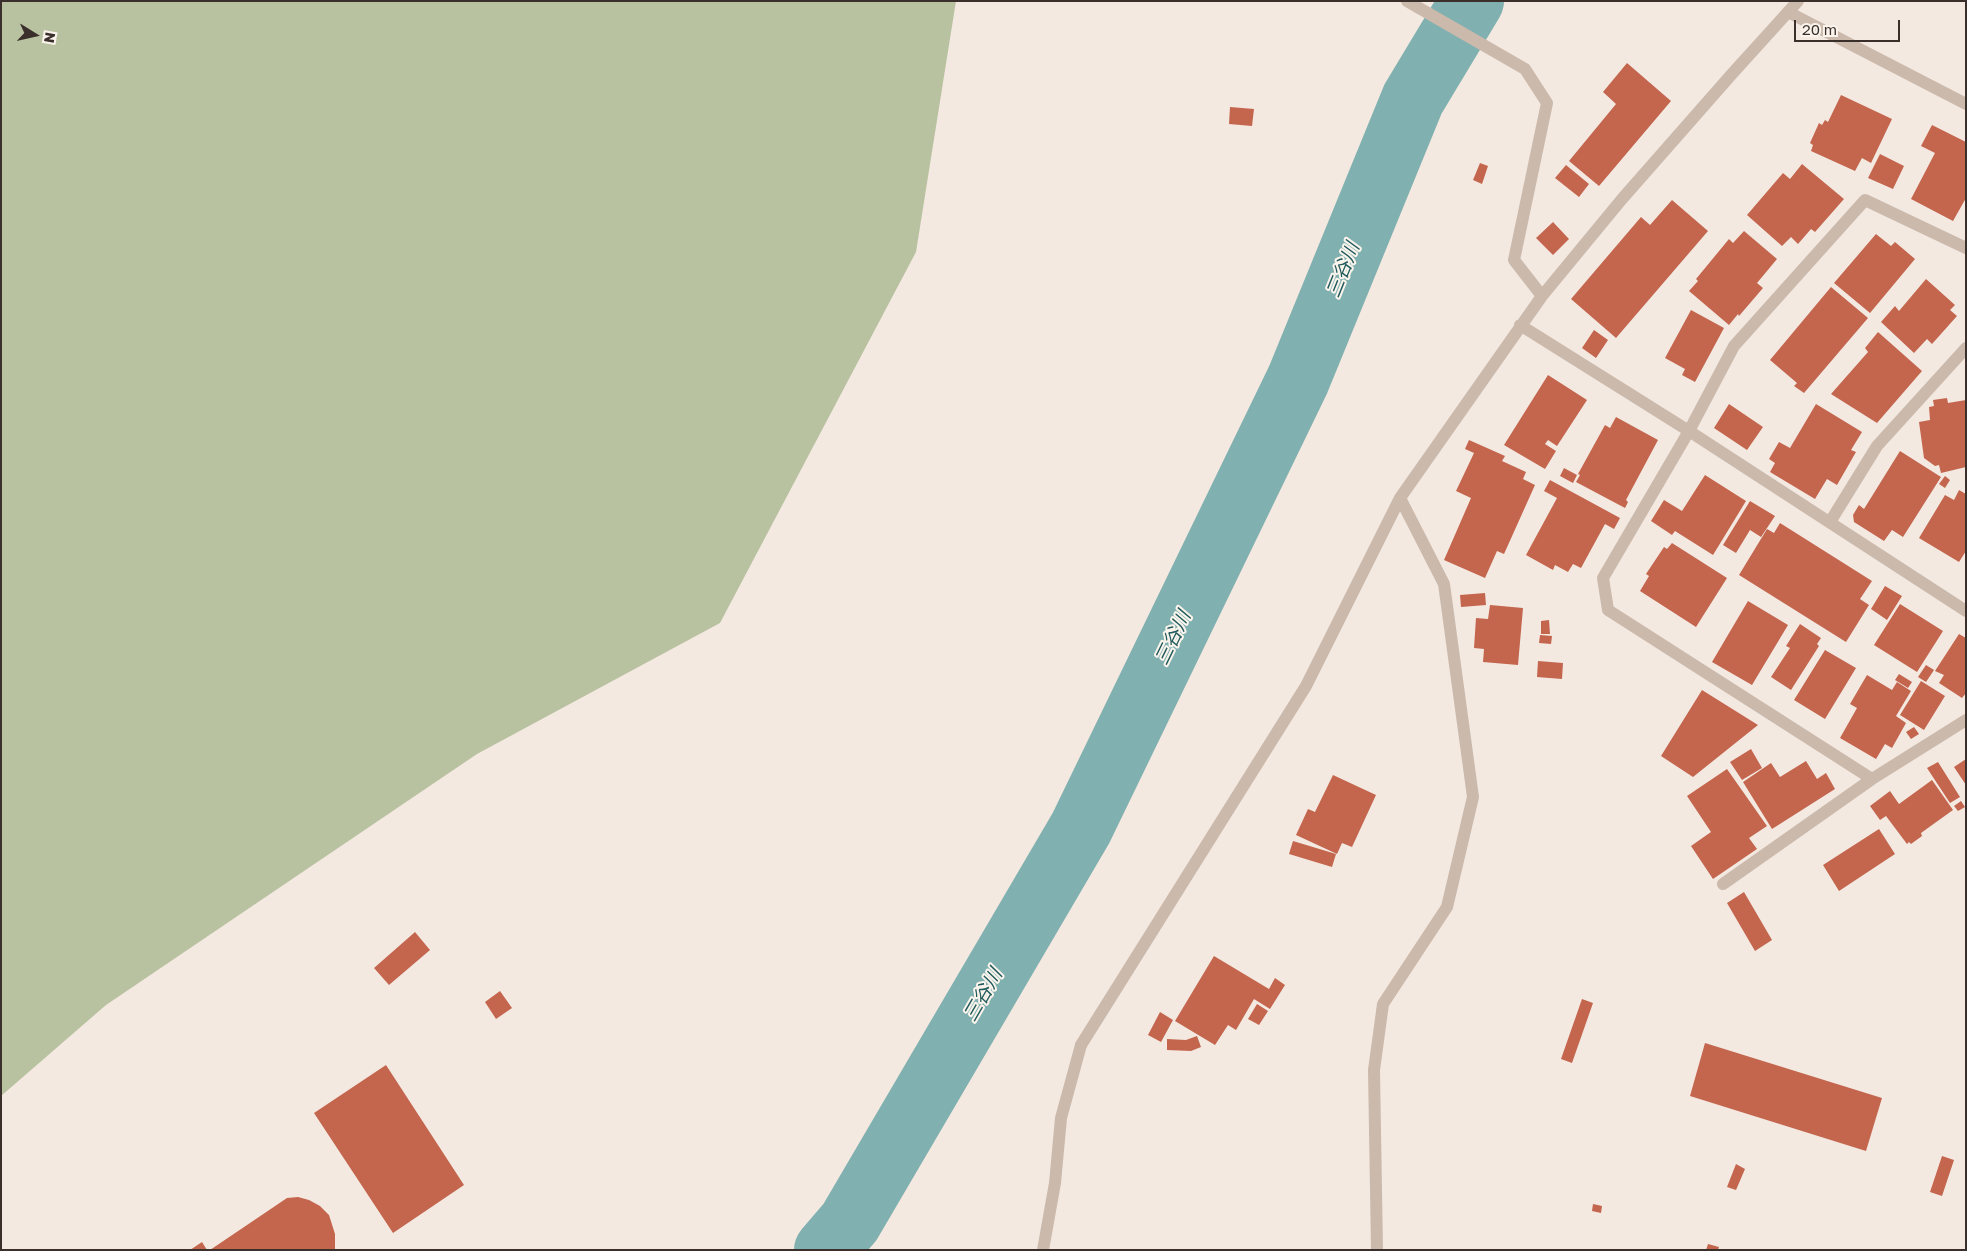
<!DOCTYPE html>
<html>
<head>
<meta charset="utf-8">
<style>
  body { margin:0 }
  #map { position:relative; width:1967px; height:1251px; overflow:hidden; background:#f3e9e1; font-family:"Golos Text",sans-serif }
  canvas { display:block }
  .frame { position:absolute; inset:0; border:2px solid #3a2f2b; pointer-events:none }
  .north { position:absolute; left:10px; top:10px; width:50px; height:50px; -webkit-text-stroke:4px #faf4ed; paint-order:stroke; rotate:100deg; font-size:14px; font-weight:700; line-height:20px; text-align:center; color:#3a2f2b }
  .north::after { content:''; display:block; margin:auto; width:18px; height:22px; background:#3a2f2b; clip-path:polygon(50% 0,100% 100%,50% 72%,0 100%) }
  .scale { position:absolute; left:1794px; top:20px; width:106px; height:22px; box-sizing:border-box; border:2px solid #3a2f2b; border-top:0; padding-left:6px; font-size:15px; line-height:18px; white-space:nowrap; color:#3a2f2b; -webkit-text-stroke:4px #faf4ed; paint-order:stroke }
</style>
</head>
<body>
<div id="map">
<canvas width="1967" height="1251"></canvas>
<div class="frame"></div>
<div class="north">N</div>
<div class="scale">20 m</div>
</div>
<script>
const ctx = document.querySelector('canvas').getContext('2d');
ctx.lineJoin = 'round';
function fillPath(path, color) { ctx.fillStyle = color; ctx.fill(path, 'evenodd'); }
const toPath = rows => new Path2D(rows.map(r => 'M' + r).join(''));
function strokePath(path, color, width, dash) { ctx.strokeStyle = color; ctx.lineWidth = width; ctx.lineCap = dash ? 'butt' : 'round'; ctx.setLineDash(dash || []); ctx.stroke(path); }
function write(font, color, halo, rows, align = 'center') {
  ctx.font = font + ' "Golos Text","Noto Sans JP",sans-serif'; ctx.lineWidth = 4; ctx.setLineDash([]); ctx.textBaseline = 'middle'; ctx.strokeStyle = halo; ctx.fillStyle = color; for (const [text, x, y, turn = 0] of rows) {
    ctx.save(); ctx.translate(x, y); ctx.rotate((+turn || 0) * Math.PI / 180); ctx.textAlign = isNaN(turn) ? turn : align; if (halo) ctx.strokeText(text, 0, 0); ctx.fillText(text, 0, 0); ctx.restore();
  }
}
fillPath(toPath([
  [1,1,956,1,916,252,720,623,477,754,106,1005,1,1096]
]), '#b9c2a0');
strokePath(toPath([
  [826,1250,850,1222,1081,828,1298,380,1413,99,1472,1]
]), '#80b0af', 64);
fillPath(toPath([
  [1627,63,1671,101,1599,186,1569,161,1616,104,1603,92],
  [1841,95,1892,119,1871,163,1862,158,1855,171,1811,151,1813,145,1810,143,1819,123,1822,125,1825,120,1828,122],
  [1230,107,1254,109,1252,126,1229,124],
  [1932,125,1966,142,1966,198,1953,221,1911,199,1935,153,1921,146],
  [1880,154,1904,166,1893,189,1868,178],
  [1480,163,1488,166,1482,184,1473,180],
  [1802,164,1844,199,1815,232,1811,229,1798,244,1791,237,1782,246,1747,215,1783,173,1790,179],
  [1566,165,1589,184,1579,197,1555,178],
  [1672,200,1708,231,1616,338,1571,299,1641,217,1650,225],
  [1553,222,1569,239,1553,255,1536,238],
  [1744,231,1777,259,1757,283,1763,288,1739,316,1738,314,1729,325,1689,291,1698,281,1696,279,1729,239,1733,243],
  [1876,234,1891,246,1895,242,1915,259,1870,313,1834,283],
  [1926,279,1955,305,1950,310,1957,316,1932,344,1927,339,1914,353,1881,322,1895,306,1899,311],
  [1831,287,1868,318,1804,393,1794,386,1797,383,1770,360],
  [1691,310,1724,328,1695,382,1682,375,1685,369,1665,358],
  [1594,330,1608,340,1596,358,1582,348],
  [1878,332,1922,371,1877,423,1831,394,1868,352,1865,348],
  [1548,375,1587,400,1557,446,1548,440,1545,444,1556,451,1545,469,1504,445],
  [1947,398,1948,403,1966,400,1966,467,1941,473,1939,465,1935,466,1924,458,1919,422,1930,420,1929,407,1934,406,1933,400],
  [1729,404,1763,427,1747,450,1714,428],
  [1816,404,1862,432,1851,450,1856,452,1837,485,1827,479,1815,499,1770,472,1775,463,1769,459,1779,442,1790,448],
  [1616,417,1658,440,1626,500,1628,502,1625,508,1576,482,1580,475,1578,474,1605,425,1610,428],
  [1469,440,1505,456,1502,461,1526,472,1523,479,1535,485,1504,554,1497,551,1485,578,1444,560,1471,498,1456,491,1474,453,1465,449],
  [1900,451,1941,477,1903,537,1892,530,1884,541,1854,522,1853,515,1859,505,1864,509],
  [1564,468,1577,475,1573,483,1560,476],
  [1705,475,1746,501,1713,555,1675,531,1672,535,1651,521,1664,500,1682,511],
  [1945,476,1950,480,1945,488,1939,484],
  [1550,480,1620,518,1614,529,1605,524,1581,568,1573,564,1568,572,1555,565,1553,570,1526,555,1557,498,1544,491],
  [1959,490,1966,494,1966,551,1959,562,1919,538,1945,495,1954,500],
  [1750,501,1775,516,1761,537,1750,530,1736,553,1723,545],
  [1780,523,1872,581,1860,599,1869,605,1846,642,1739,575,1767,529,1774,533],
  [1672,543,1727,578,1696,627,1640,591,1649,576,1646,574,1664,547,1667,549],
  [1885,586,1902,596,1887,620,1871,609],
  [1485,593,1486,605,1461,607,1460,595],
  [1748,601,1788,625,1752,685,1712,662],
  [1900,604,1943,631,1917,672,1874,645],
  [1490,605,1523,608,1518,665,1483,662,1484,649,1474,648,1476,618,1488,619],
  [1549,620,1550,634,1541,634,1541,621],
  [1800,624,1821,638,1817,644,1819,646,1791,690,1771,677,1790,648,1786,646],
  [1959,634,1966,638,1966,693,1962,698,1939,683,1944,675,1935,671],
  [1540,635,1552,636,1551,644,1539,643],
  [1825,650,1856,668,1825,719,1794,700],
  [1538,661,1563,663,1562,679,1537,677],
  [1926,665,1934,670,1926,682,1918,677],
  [1899,674,1912,682,1908,688,1895,680],
  [1867,675,1892,690,1897,682,1911,691,1896,716,1906,723,1892,748,1885,744,1876,759,1840,738,1857,708,1850,704],
  [1921,681,1945,696,1924,730,1900,715],
  [1702,690,1758,725,1693,777,1661,756],
  [1914,727,1919,734,1911,739,1906,732],
  [1751,749,1762,768,1742,780,1730,762],
  [1966,759,1966,785,1954,767],
  [1806,761,1817,779,1826,773,1835,789,1772,829,1743,782,1771,763,1780,777],
  [1938,762,1960,797,1950,803,1927,768],
  [1727,769,1767,826,1749,838,1757,849,1713,879,1691,846,1711,832,1687,796],
  [1333,775,1376,795,1352,847,1342,843,1337,854,1296,835,1308,809,1315,812],
  [1932,780,1953,810,1921,833,1922,836,1911,844,1909,842,1907,844,1886,816,1880,820,1870,806,1890,791,1899,804],
  [1961,801,1965,807,1958,811,1954,806],
  [1879,829,1895,854,1839,891,1823,865],
  [1293,841,1336,854,1332,867,1289,854],
  [1744,892,1772,940,1755,951,1727,903],
  [415,932,430,950,389,985,374,968],
  [1214,956,1269,989,1275,978,1285,985,1270,1009,1254,999,1236,1030,1228,1025,1215,1045,1175,1021],
  [500,991,512,1008,496,1019,485,1002],
  [1582,999,1593,1003,1572,1063,1561,1059],
  [1257,1004,1268,1011,1259,1025,1248,1019],
  [1160,1012,1173,1020,1161,1042,1148,1035],
  [1197,1036,1201,1047,1191,1051,1167,1050,1167,1039,1186,1040],
  [1705,1043,1882,1098,1866,1151,1690,1096],
  [386,1065,464,1185,393,1233,314,1113],
  [1942,1156,1954,1160,1942,1196,1930,1192],
  [1736,1164,1745,1169,1736,1190,1727,1187],
  [298,1197,309,1200,320,1206,329,1215,335,1234,335,1250,210,1250,287,1198],
  [1593,1204,1602,1206,1601,1213,1592,1211],
  [202,1242,207,1250,190,1250],
  [1708,1244,1719,1247,1718,1250,1706,1250]
]), '#c4654e');
strokePath(toPath([
  [1407,1,1525,69,1547,103,1514,260,1542,296],
  [1520,325,1689,431,1734,346,1865,200,1966,248],
  [1830,522,1877,446,1966,348],
  [1966,611,1689,431,1603,578,1608,610,1872,779,1966,720],
  [1723,884,1872,779],
  [1081,1045,1306,686,1400,498,1542,296,1622,199,1731,75,1798,1],
  [1377,1250,1374,1070,1383,1004,1447,907,1473,797,1444,584,1400,498]
]), '#cbb9ac', 12);
strokePath(toPath([
  [1788,12,1966,104],
  [1043,1250,1055,1183,1061,1118,1081,1045]
]), '#cbb9ac', 12);
write('italic 19px', '#215a5b', '#faf4ed', [
  ["三谷川",1343,270,-68],
  ["三谷川",1173,638,-64],
  ["三谷川",983,995,-60]
]);
</script>
</body>
</html>
